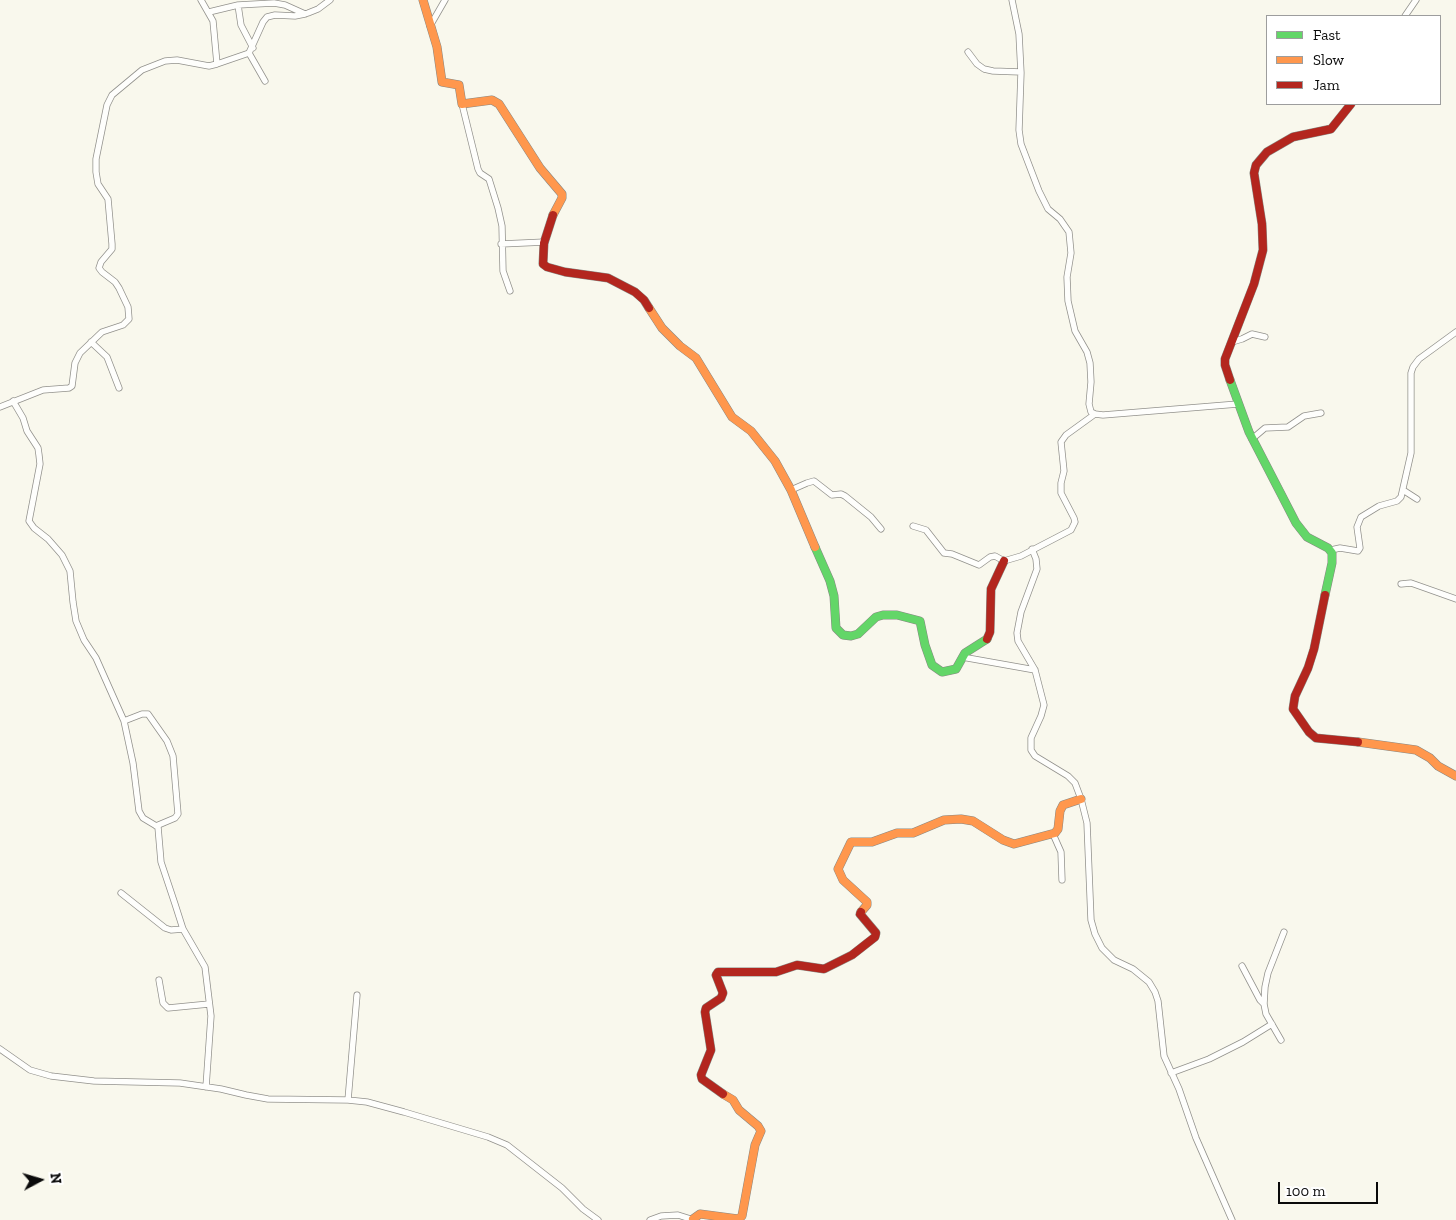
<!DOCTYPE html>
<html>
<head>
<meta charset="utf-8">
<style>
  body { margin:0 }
  #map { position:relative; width:1456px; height:1220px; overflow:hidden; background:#f9f8ed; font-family:"Zilla Slab",serif }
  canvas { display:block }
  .legend { position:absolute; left:1266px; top:15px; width:175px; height:90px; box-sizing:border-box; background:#fff; border:1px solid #9d9d9d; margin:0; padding:6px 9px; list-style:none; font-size:15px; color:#0a0a0a }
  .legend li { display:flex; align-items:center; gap:10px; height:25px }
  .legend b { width:25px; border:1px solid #9d9d9d }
  .north { position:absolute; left:15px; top:1155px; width:50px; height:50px; -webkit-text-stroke:4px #fff; paint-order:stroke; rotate:84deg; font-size:14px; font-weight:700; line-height:20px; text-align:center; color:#0a0a0a }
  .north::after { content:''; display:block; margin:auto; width:18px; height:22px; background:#0a0a0a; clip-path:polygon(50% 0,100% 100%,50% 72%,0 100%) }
  .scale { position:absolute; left:1278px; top:1182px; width:100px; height:22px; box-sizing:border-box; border:2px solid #0a0a0a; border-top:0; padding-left:6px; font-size:15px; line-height:18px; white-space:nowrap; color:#0a0a0a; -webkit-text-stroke:4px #fff; paint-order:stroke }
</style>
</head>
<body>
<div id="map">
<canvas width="1456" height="1220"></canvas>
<ul class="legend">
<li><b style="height:6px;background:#63d668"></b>Fast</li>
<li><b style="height:6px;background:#ff974d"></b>Slow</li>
<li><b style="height:6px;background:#b3261e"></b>Jam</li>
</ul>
<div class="north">N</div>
<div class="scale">100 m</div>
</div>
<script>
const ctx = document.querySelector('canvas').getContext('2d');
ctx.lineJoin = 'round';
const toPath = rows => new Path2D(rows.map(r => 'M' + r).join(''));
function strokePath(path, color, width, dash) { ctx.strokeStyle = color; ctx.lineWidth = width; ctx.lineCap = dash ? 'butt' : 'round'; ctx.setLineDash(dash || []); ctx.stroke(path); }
const street = toPath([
  [201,0,213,21,217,64,249,53,263,22,267,17,275,15,295,16,305,14],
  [1012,0,1019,34,1021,73,1019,130,1021,144,1039,191,1048,209,1060,219,1069,232,1071,253,1067,277,1068,301,1075,331,1087,352,1090,363,1091,382,1089,404,1091,412,1095,414,1103,415,1238,404],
  [238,5,274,3,285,5,305,14,308,13,318,9,330,0],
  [209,12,238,5,241,25,253,48],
  [1405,16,1416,0],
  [430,26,445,0],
  [968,52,977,64,984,69,993,71,1021,72],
  [249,53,265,81],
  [462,104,478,169,480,173,489,179,498,208,502,226,503,271,510,291],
  [501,244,545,242],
  [91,342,107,357,119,388],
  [1232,342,1242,339,1252,334,1265,337],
  [13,401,23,418,27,431,38,448,39,455,40,464,29,521,34,528,48,539,62,555,70,571,73,602,76,621,84,640,96,658,124,721,133,763,139,811,143,818,158,827,161,862,175,904,183,929,205,967,211,1016,206,1087],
  [0,407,43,390,69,388,72,386,75,363,80,353,102,332,123,325,129,319,128,307,119,288,115,282,102,272,99,268,101,262,112,249,112,244,108,199,98,184,96,172,96,159,107,105,112,95,142,70,165,61,177,60,209,66,217,64],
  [1252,439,1265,428,1288,427,1304,416,1321,413],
  [791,490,807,483,814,481,832,495,841,494,845,496,871,517,881,529],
  [1403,490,1417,499],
  [913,526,926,530,944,553,952,554,979,565,990,557,995,556,1004,561,1021,556,1071,530,1075,522,1074,518,1061,493,1061,483,1064,471,1061,442,1066,435,1095,414],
  [1032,549,1036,559,1037,569,1021,612,1017,633,1018,641,1035,670,1044,705,1041,716,1031,738,1031,750,1035,756,1068,776,1075,783,1081,799,1087,823,1091,920,1095,934,1102,948,1114,960,1133,969,1149,982,1155,992,1158,1001,1164,1056,1179,1089,1196,1138,1232,1220],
  [1331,550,1340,548,1358,551,1360,548,1357,527,1361,517,1379,506,1397,501,1401,497,1411,453,1411,373,1413,367,1419,359,1456,332],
  [1401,584,1411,583,1456,599],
  [962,657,1035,670],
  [124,721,142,714,148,714,167,741,173,756,178,814,175,818,156,826],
  [1053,834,1061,852,1062,880],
  [121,893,165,928,171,930,183,929],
  [1242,966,1260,1000,1264,1004],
  [159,980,163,1003,168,1008,209,1004],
  [1281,1040,1266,1014,1264,1004,1265,987,1268,973,1284,932],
  [0,1049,30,1070,51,1076,94,1081,180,1083,221,1089,246,1095,268,1099,348,1100,367,1102,404,1112,488,1137,507,1145,562,1188,583,1209,598,1220],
  [1171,1073,1209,1059,1243,1042,1272,1024],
  [348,1100,357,995],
  [650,1220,661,1216,678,1215,694,1220]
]);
const fast = toPath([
  [1230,380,1249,432,1296,523,1307,537,1328,548,1332,553,1332,563,1325,595],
  [815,547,830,581,834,596,836,628,843,635,851,636,858,634,876,617,883,615,897,615,920,621,925,645,932,665,942,672,956,669,965,653,987,639]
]);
const slow = toPath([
  [423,0,437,47,442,82,459,85,462,104,492,100,499,104,540,168,562,194,562,198,553,215],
  [649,308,662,328,680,346,696,358,732,417,751,431,775,461,791,490,815,547],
  [1358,742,1416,750,1430,758,1438,766,1456,776],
  [861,912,867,905,867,902,843,880,838,869,851,842,872,842,897,833,913,833,944,820,961,819,973,821,1003,840,1014,844,1055,833,1058,829,1060,811,1063,805,1081,799],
  [693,1219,700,1214,738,1219,742,1216,755,1145,761,1131,758,1126,739,1110,733,1100,723,1094]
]);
const jam = toPath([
  [553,215,544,243,543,264,547,267,565,272,608,278,635,292,644,300,649,308],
  [1230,380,1225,365,1225,359,1254,284,1263,250,1262,224,1254,173,1256,165,1267,152,1293,137,1331,129,1351,104],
  [1325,595,1314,649,1308,668,1295,696,1293,709,1309,732,1316,738,1358,742],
  [987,639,990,632,991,589,1004,561],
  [723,1094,702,1079,701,1075,711,1050,705,1012,706,1008,721,998,723,993,716,975,718,972,776,972,797,965,824,969,852,955,875,937,876,933,860,914,861,912]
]);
strokePath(street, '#92918c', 7);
strokePath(fast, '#888883', 9);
strokePath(slow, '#888883', 9);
strokePath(jam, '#888883', 9);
strokePath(street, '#fefefc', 5.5);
strokePath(fast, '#63d668', 8);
strokePath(slow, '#ff974d', 8);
strokePath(jam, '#b3261e', 8);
</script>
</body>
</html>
